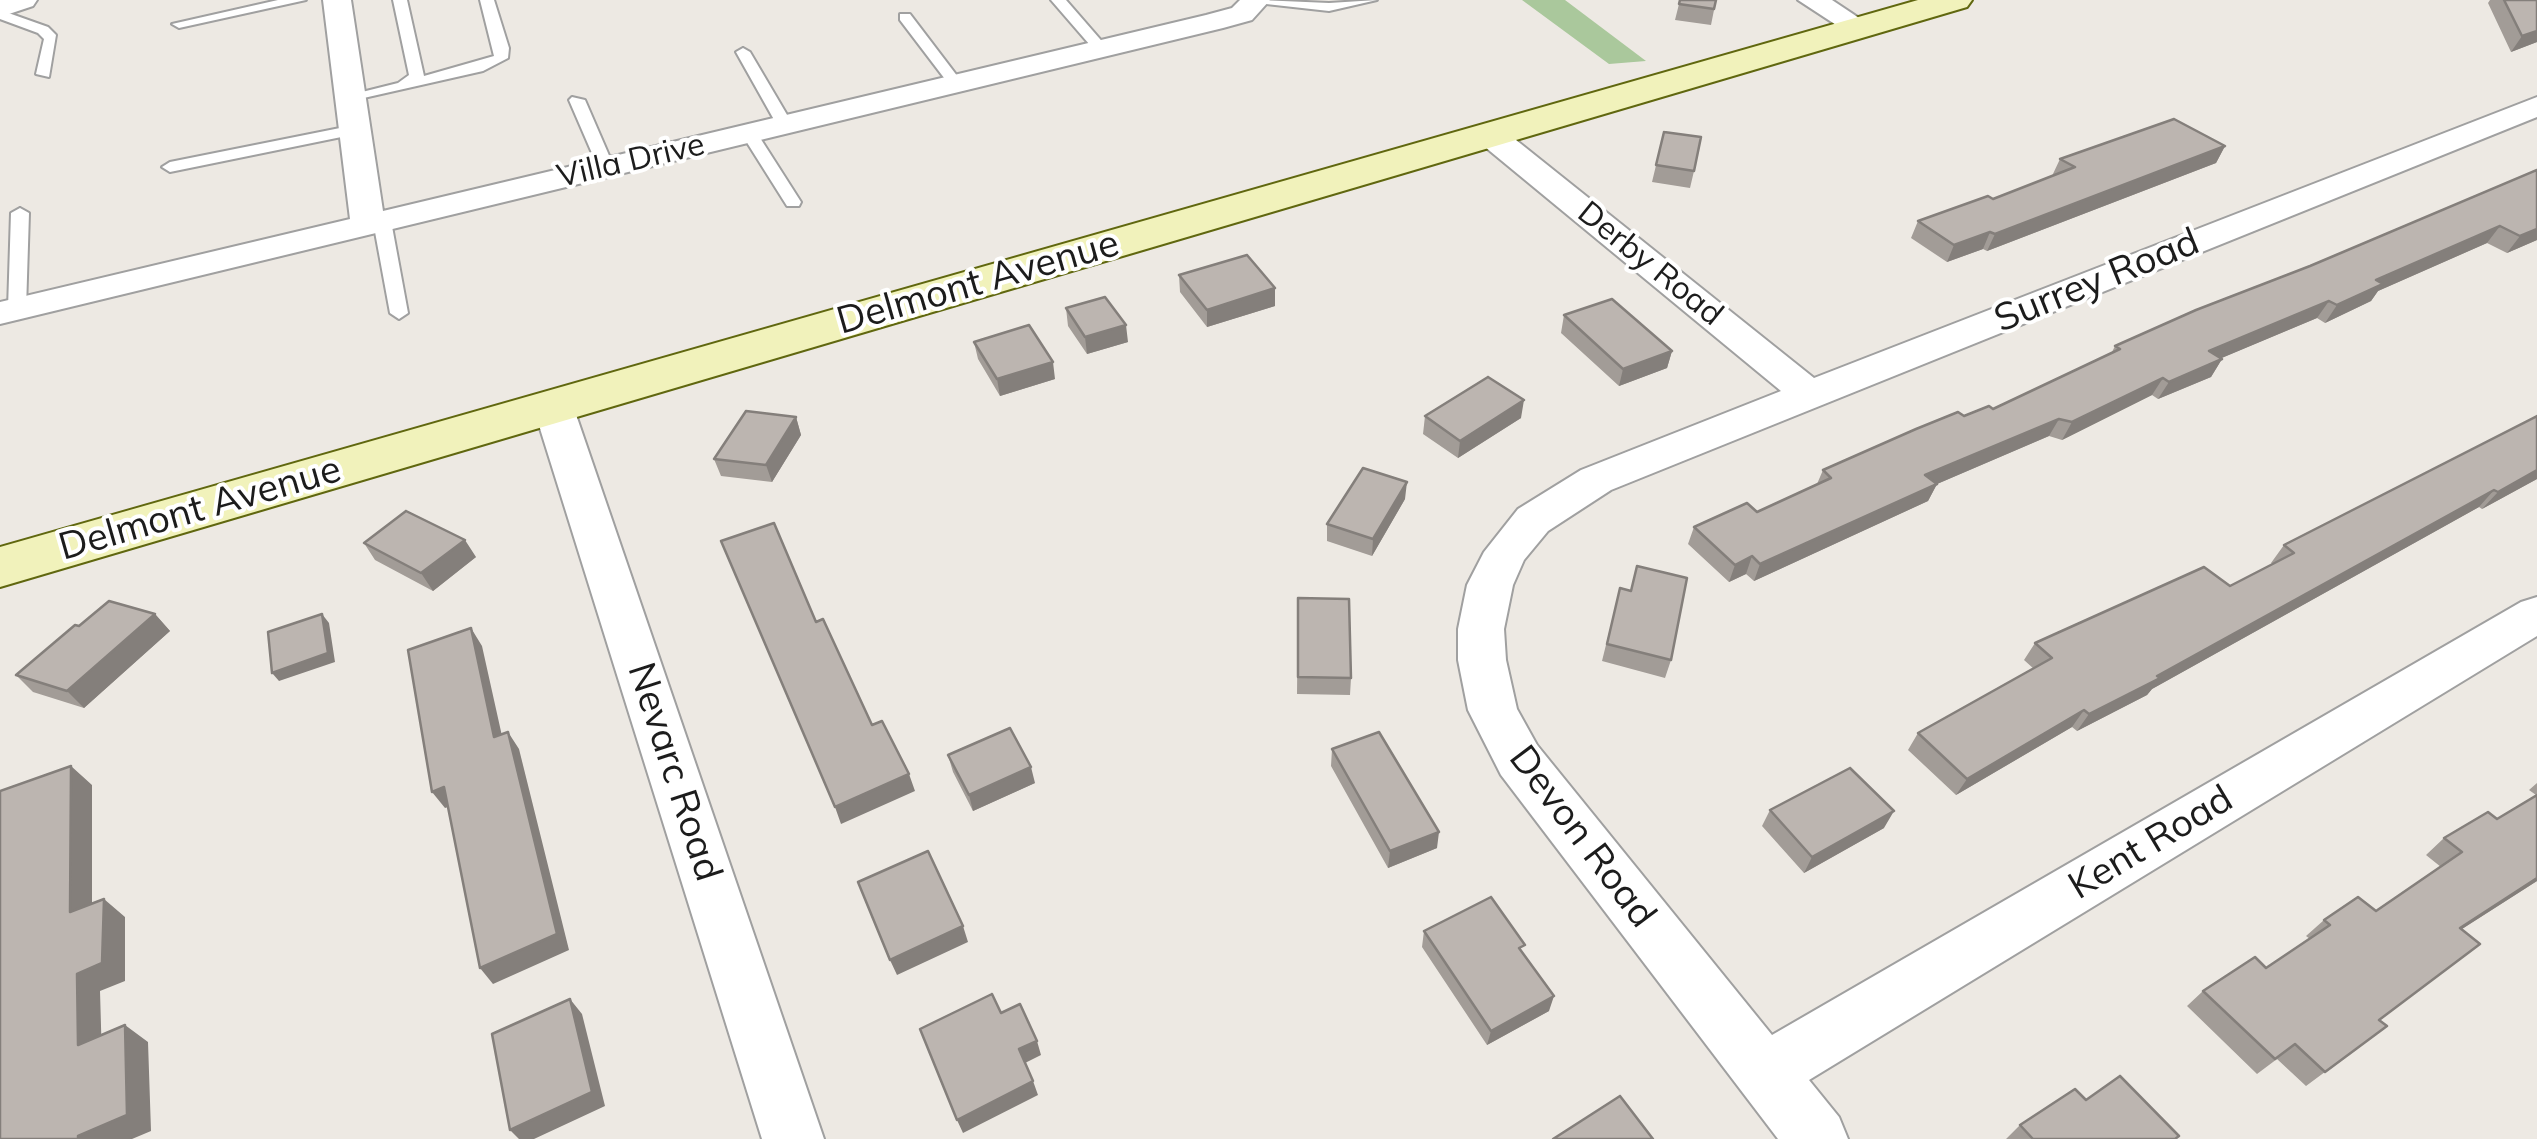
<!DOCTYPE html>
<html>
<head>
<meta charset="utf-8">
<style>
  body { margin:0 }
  canvas { display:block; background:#ede9e3 }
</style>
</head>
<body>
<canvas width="2537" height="1139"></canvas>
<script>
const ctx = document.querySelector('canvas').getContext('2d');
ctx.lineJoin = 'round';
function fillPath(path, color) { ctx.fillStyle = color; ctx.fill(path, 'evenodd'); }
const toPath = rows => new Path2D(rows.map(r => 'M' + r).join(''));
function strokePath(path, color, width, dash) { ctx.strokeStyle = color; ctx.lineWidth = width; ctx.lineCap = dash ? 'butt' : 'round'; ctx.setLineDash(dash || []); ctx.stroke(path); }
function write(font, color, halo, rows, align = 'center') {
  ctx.font = font + ' Mulish,sans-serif'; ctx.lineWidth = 8; ctx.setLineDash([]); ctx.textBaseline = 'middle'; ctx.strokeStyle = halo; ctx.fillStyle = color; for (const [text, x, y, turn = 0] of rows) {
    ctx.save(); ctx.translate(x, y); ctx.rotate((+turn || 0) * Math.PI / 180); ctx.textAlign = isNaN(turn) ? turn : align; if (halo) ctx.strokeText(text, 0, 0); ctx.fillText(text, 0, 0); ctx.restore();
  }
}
fillPath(toPath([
  [1522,0,1565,0,1646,61,1609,64]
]), '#aac89c');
const lane = toPath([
  [278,0,306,0,179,28,172,24,278,0],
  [393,0,407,0,424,76,494,56,480,0,494,0,509,48,508,58,483,71,346,102,346,96,398,83,409,75,393,0],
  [1051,0,1066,0,1106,46,1106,52,1096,52,1051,0],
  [1259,0,1329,3,1377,0,1329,11,1266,4,1259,0],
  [0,10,48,27,56,35,49,77,36,74,44,39,38,33,0,19,0,10],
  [900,14,910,14,961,81,961,87,951,87,900,20,900,14],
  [743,48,750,52,793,125,791,128,777,125,736,52,743,48],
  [572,97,585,100,614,167,612,170,598,167,569,100,572,97],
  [355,125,363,130,361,133,170,172,162,167,170,162,355,125],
  [743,130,755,130,801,202,799,206,787,206,741,133,743,130],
  [20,208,29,213,26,309,17,315,8,309,11,213,20,208],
  [382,216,391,221,408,313,399,319,390,313,373,221,382,216]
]);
const street = toPath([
  [0,0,37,0,33,6,0,17,0,0],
  [323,0,351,0,383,211,1206,15,1232,8,1240,0,1270,0,1252,20,1223,28,0,324,0,302,350,219,323,0],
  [1798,0,1832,0,1874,28,1870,34,1850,34,1798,0],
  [2537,97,2537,117,1611,490,1548,531,1524,560,1513,585,1504,629,1506,660,1517,709,1537,745,1772,1035,2521,602,2537,597,2537,636,1809,1080,1839,1117,1848,1139,1778,1139,1501,775,1468,710,1458,660,1458,629,1467,585,1484,552,1518,509,1581,470,1781,391,1479,142,1474,135,1479,128,1501,128,1814,378,2537,97],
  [553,393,567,397,573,406,824,1139,762,1139,533,406,539,397,553,393]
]);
const secondary = toPath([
  [1918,0,1972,0,1967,7,0,587,0,547,1918,0]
]);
strokePath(lane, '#a0a0a0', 4);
strokePath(street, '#a0a0a0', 4);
strokePath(secondary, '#60670f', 4);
fillPath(lane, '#fff');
fillPath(street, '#fff');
fillPath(secondary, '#f1f2bb');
fillPath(toPath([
  [1680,0,1716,0,1711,25,1675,20],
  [2490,0,2537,0,2537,42,2511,52,2488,3],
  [1664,132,1694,171,1690,188,1652,182],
  [2225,146,2216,163,1987,251,1983,249,1947,262,1911,238,1918,221,1993,199,2052,176,2060,159],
  [2537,170,2537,240,2507,253,2487,243,2378,291,2371,301,2325,323,2317,318,2221,358,2222,359,2211,377,2158,399,2152,395,2062,440,2049,436,1937,484,1928,501,1754,581,1746,574,1729,582,1688,544,1694,527,1757,512,1817,484,1823,470,1964,416,1993,409,2111,354,2115,346,2310,266],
  [1179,275,1275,306,1207,327,1180,292],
  [1066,308,1128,342,1087,354,1068,326],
  [1564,315,1672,351,1667,368,1619,386,1561,333],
  [974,342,1055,379,1000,396,978,359],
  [1425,416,1521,418,1458,458,1423,434],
  [2537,416,2537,479,2482,509,2479,507,2152,689,2147,695,2077,731,2072,727,1956,795,1908,750,1918,733,2034,669,2024,660,2035,643,2230,586,2272,564,2271,563,2284,545],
  [796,417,801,435,772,482,721,476,714,459],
  [1405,499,1372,556,1327,541,1327,524],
  [364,543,476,557,433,591,375,560],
  [1620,588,1631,591,1671,660,1665,678,1602,661],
  [1298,598,1351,678,1350,695,1297,694],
  [155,614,170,631,84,708,33,692,16,675,79,626],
  [1332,749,1437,848,1388,868,1331,766],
  [948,755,1035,783,973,811,953,772],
  [2537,783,2537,881,2462,929,2379,1020,2387,1026,2306,1086,2277,1059,2257,1074,2187,1006,2203,991,2266,968,2310,939,2306,936,2324,920,2376,911,2441,867,2426,855,2444,838,2497,819,2536,795,2529,790],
  [1770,810,1884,828,1804,873,1762,826],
  [1424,931,1523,954,1549,1011,1487,1045,1422,947],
  [2086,1100,2175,1139,2006,1139,2020,1125]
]), '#a29c97');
fillPath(toPath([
  [2537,31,2537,42,2511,52,2522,36],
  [2225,146,2216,163,1987,251,1995,234],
  [2500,226,2487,243,2378,291,2371,301,2325,323,2337,305,2376,280],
  [2537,229,2537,240,2507,253,2520,236],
  [1990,232,1983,249,1947,262,1954,245],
  [1275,288,1275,306,1207,327,1207,310],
  [2329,301,2317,318,2198,368,2209,351],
  [1126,325,1128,342,1087,354,1085,337],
  [1672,351,1667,368,1619,386,1623,369],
  [2222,359,2211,377,2158,399,2169,382],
  [1053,362,1055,379,1000,396,997,379],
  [2163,378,2152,395,2062,440,2072,422],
  [1524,400,1521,418,1458,458,1460,441],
  [796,417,801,435,772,482,766,465],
  [2059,419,2049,436,1937,484,1928,501,1754,581,1760,564,1925,475],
  [2537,470,2537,479,2482,509,2498,492],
  [1407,482,1405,499,1372,556,1373,539],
  [2494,490,2479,507,2152,689,2147,695,2077,731,2089,714],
  [465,540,476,557,433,591,421,573],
  [1752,556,1746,574,1729,582,1735,565],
  [155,614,170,631,84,708,67,691],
  [322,614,329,623,335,662,279,681,272,673],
  [471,628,482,646,506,754,494,737],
  [2084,710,2072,727,1956,795,1967,779],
  [508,732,519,749,569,950,493,984,480,968],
  [71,766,92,785,92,930,70,912],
  [1031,767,1035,783,973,811,969,795],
  [909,774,915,791,841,824,835,807],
  [444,787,457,804,445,808,432,792],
  [1894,811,1884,828,1804,873,1812,857],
  [1439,832,1437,848,1388,868,1390,851],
  [2537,878,2537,881,2440,943,2460,928],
  [104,899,125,917,125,981,100,991,102,1061,78,1045,77,974],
  [963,926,968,942,897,975,890,960],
  [1554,996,1549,1011,1487,1045,1491,1031],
  [570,999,582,1014,605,1106,534,1139,519,1139,510,1130],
  [125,1025,148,1042,151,1131,132,1139,78,1139],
  [1037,1041,1041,1055,1023,1064,1019,1049],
  [1033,1081,1038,1095,963,1133,957,1120]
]), '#847f7b');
const building = toPath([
  [1680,0,1716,0,1714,9,1679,4,1680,0],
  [2504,0,2537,0,2537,31,2522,36,2504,0],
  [2174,119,2225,146,1995,234,1990,232,1954,245,1918,221,1988,196,1993,199,2075,167,2060,159,2174,119],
  [1664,132,1701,137,1694,171,1656,165,1664,132],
  [2537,170,2537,229,2520,236,2500,226,2376,280,2383,284,2337,305,2329,301,2209,351,2222,359,2169,382,2163,378,2072,422,2059,419,1925,475,1937,484,1760,564,1752,556,1735,565,1694,527,1747,503,1757,512,1831,478,1823,470,1916,429,1958,412,1964,416,1989,406,1993,409,2120,349,2115,346,2196,310,2310,266,2537,170],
  [1247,255,1275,288,1207,310,1179,275,1247,255],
  [1105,297,1126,325,1085,337,1066,308,1105,297],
  [1612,299,1672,351,1623,369,1564,315,1612,299],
  [1029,325,1053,362,997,379,974,342,1029,325],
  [1488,377,1524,400,1460,441,1425,416,1488,377],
  [746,411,796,417,766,465,714,459,746,411],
  [2537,416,2537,470,2498,492,2494,490,2157,676,2160,678,2089,714,2084,710,1967,779,1918,733,2052,658,2035,643,2204,567,2230,586,2294,553,2284,545,2537,416],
  [1363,468,1407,482,1373,539,1327,524,1363,468],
  [406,511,465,540,421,573,364,543,406,511],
  [774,523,816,622,823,619,872,725,882,721,909,774,835,807,721,541,774,523],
  [1637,566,1687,578,1671,660,1607,644,1620,588,1631,591,1637,566],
  [1298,598,1349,599,1351,678,1298,677,1298,598],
  [109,601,155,614,67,691,16,675,75,625,79,626,109,601],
  [322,614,328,653,272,673,268,632,322,614],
  [471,628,494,737,508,732,557,934,480,968,444,787,432,792,408,650,471,628],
  [1010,728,1031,767,969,795,948,755,1010,728],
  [1379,732,1439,832,1390,851,1332,749,1379,732],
  [71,766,70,912,104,899,102,963,77,974,78,1045,125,1025,127,1115,78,1136,78,1139,0,1139,0,791,71,766],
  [1850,768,1894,811,1812,857,1770,810,1850,768],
  [2537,795,2537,878,2460,928,2480,944,2379,1020,2387,1026,2325,1072,2295,1044,2275,1059,2203,991,2255,957,2266,968,2330,925,2324,920,2358,897,2376,911,2462,852,2444,838,2488,812,2497,819,2537,795],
  [928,851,963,926,890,960,858,882,928,851],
  [1491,897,1525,945,1519,948,1554,996,1491,1031,1424,931,1491,897],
  [992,994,1001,1013,1020,1004,1037,1041,1019,1049,1033,1081,957,1120,920,1029,992,994],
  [570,999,592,1092,510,1130,492,1034,570,999],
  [2120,1076,2179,1136,2175,1139,2033,1139,2020,1125,2075,1089,2086,1100,2120,1076],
  [1620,1096,1653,1139,1553,1139,1620,1096]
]);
fillPath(building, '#bcb5b0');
strokePath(building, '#847f7b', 2.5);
write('32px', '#1c1c1c', '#fff', [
  ["Villa Drive",631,161,-13],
  ["Derby Road",1650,264,39]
]);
write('38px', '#1c1c1c', '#fff', [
  ["Surrey Road",2097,281,-22],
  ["Delmont Avenue",978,283,-16],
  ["Delmont Avenue",200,509,-16],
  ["Nevarc Road",674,772,72],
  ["Devon Road",1582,837,53],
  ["Kent Road",2151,843,-31]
]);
</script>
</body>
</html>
